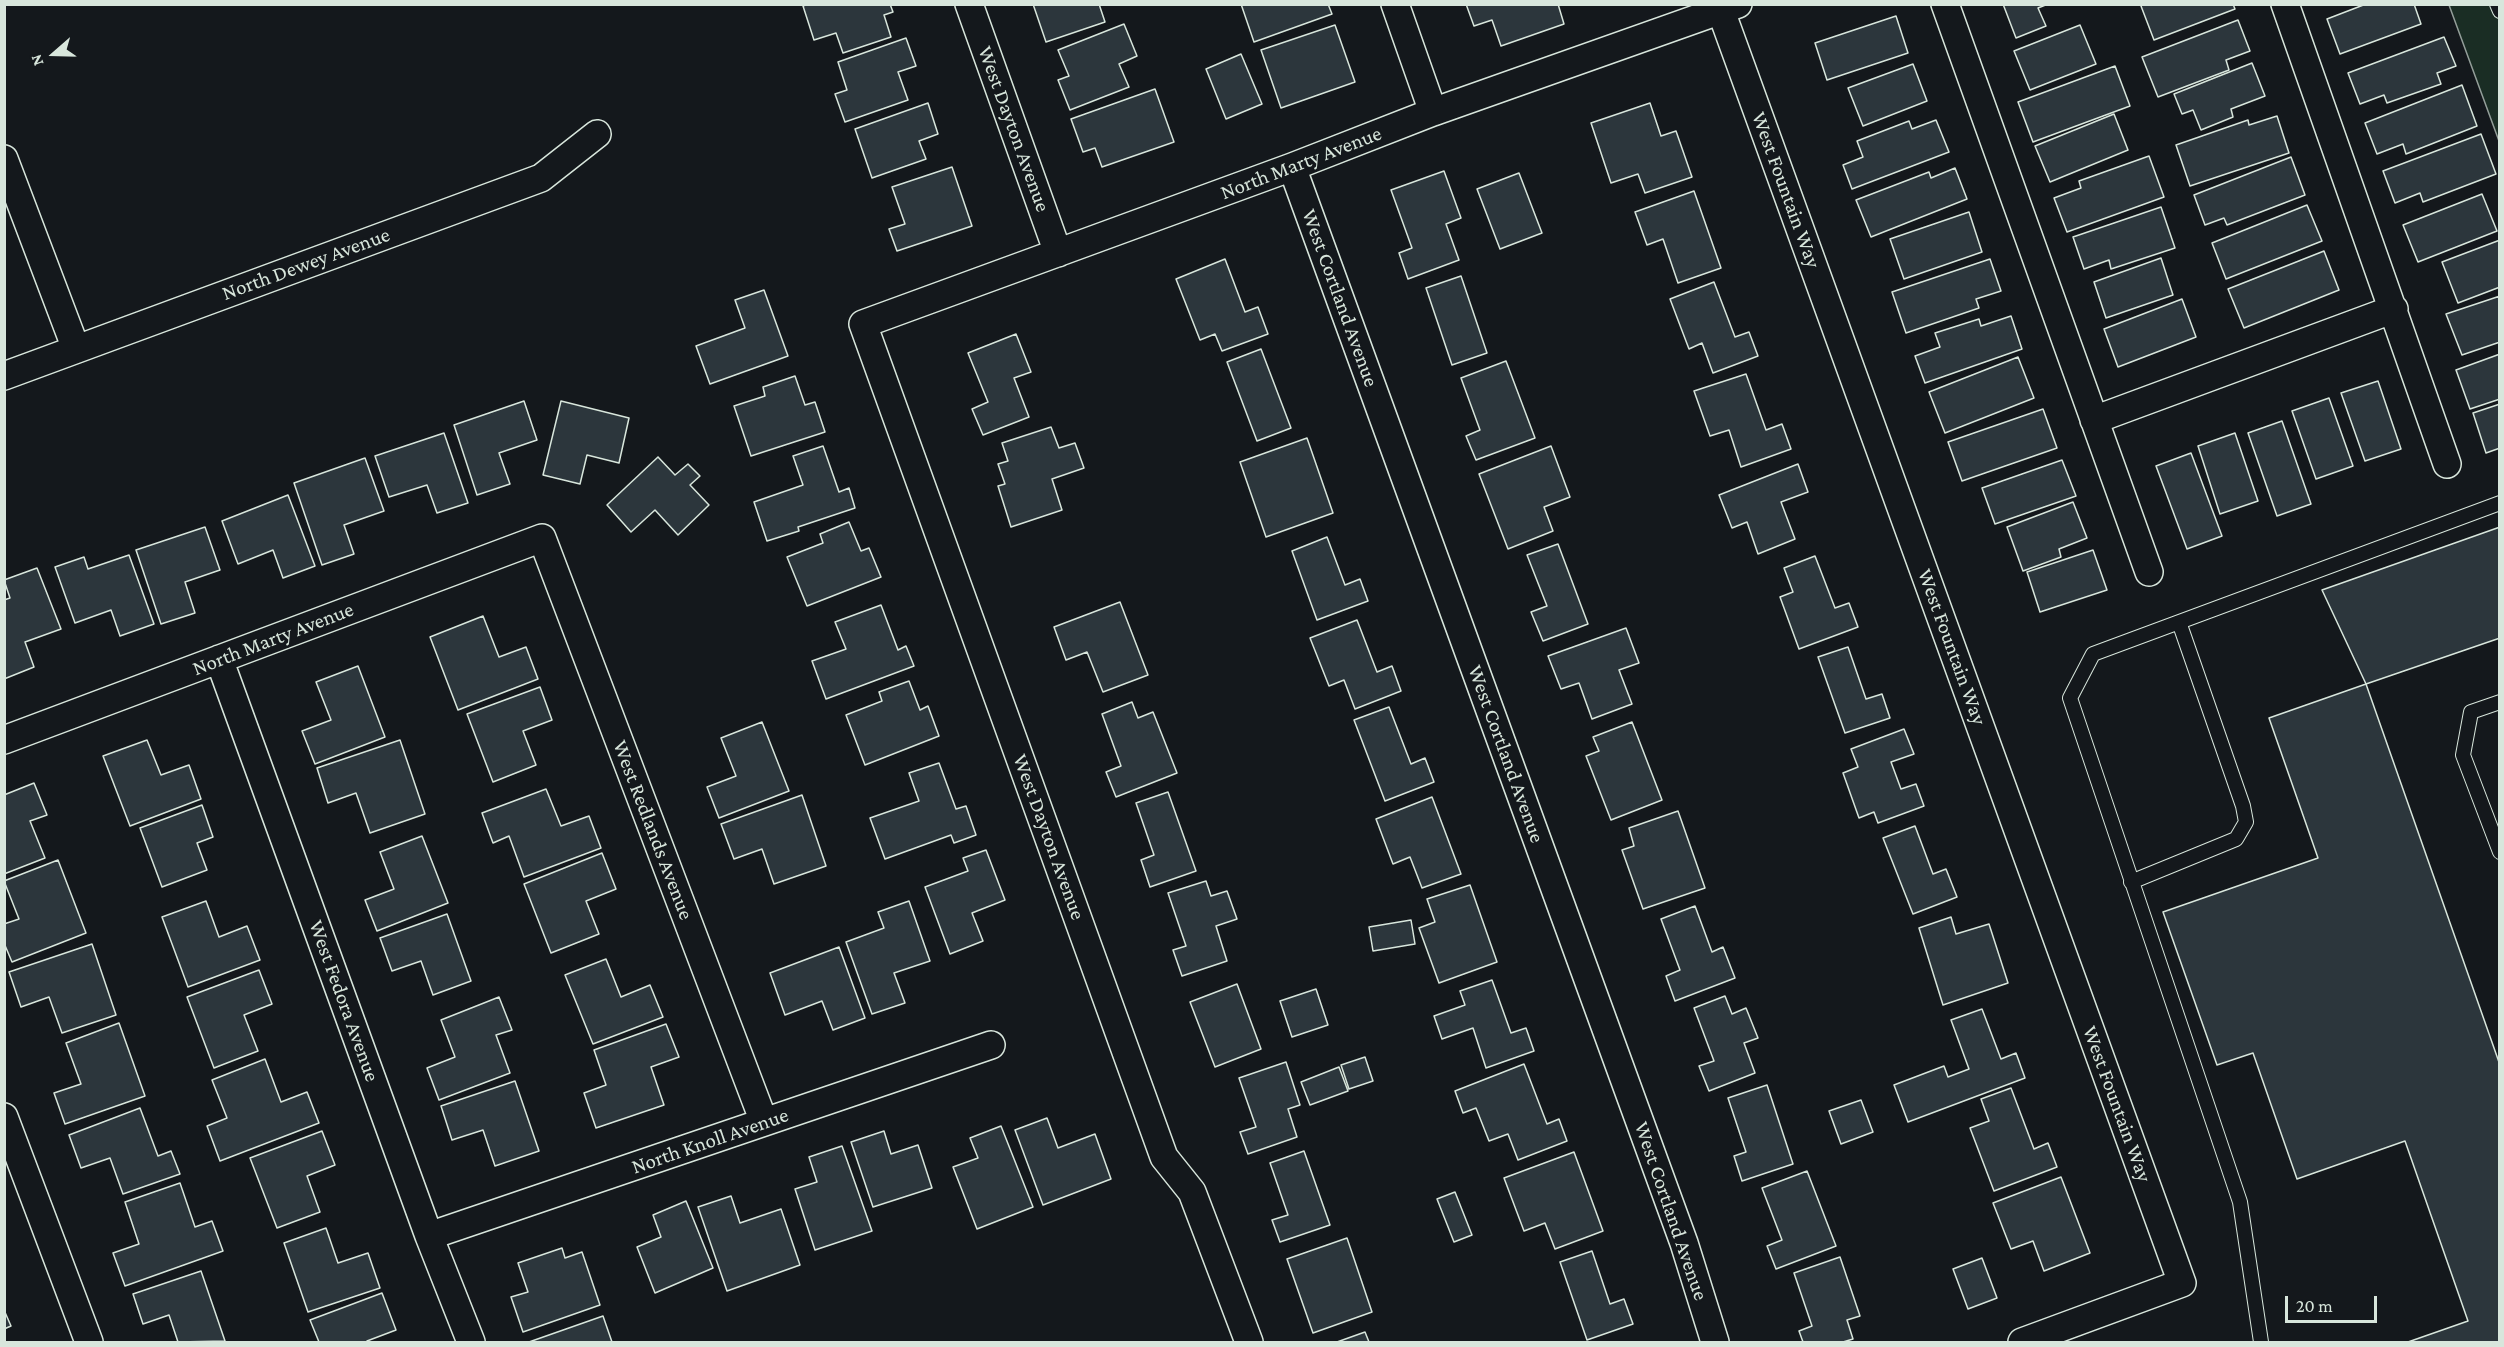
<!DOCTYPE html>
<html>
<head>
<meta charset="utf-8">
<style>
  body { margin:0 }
  #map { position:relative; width:2504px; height:1347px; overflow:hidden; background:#14181c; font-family:"Crimson Pro",serif }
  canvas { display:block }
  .frame { position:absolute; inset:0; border:6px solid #d8e6dc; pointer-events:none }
  .north { position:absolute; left:24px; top:24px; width:60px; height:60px; -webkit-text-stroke:4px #14181c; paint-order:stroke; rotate:250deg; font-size:16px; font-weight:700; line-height:24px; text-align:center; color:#d8e6dc }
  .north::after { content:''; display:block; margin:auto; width:21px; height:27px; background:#d8e6dc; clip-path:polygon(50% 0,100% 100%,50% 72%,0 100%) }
  .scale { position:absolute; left:2285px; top:1296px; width:92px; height:27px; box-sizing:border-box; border:3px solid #d8e6dc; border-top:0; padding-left:8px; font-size:18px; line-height:21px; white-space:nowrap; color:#d8e6dc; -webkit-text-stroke:4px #14181c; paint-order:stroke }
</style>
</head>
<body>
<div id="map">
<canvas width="2504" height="1347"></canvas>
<div class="frame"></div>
<div class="north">N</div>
<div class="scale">20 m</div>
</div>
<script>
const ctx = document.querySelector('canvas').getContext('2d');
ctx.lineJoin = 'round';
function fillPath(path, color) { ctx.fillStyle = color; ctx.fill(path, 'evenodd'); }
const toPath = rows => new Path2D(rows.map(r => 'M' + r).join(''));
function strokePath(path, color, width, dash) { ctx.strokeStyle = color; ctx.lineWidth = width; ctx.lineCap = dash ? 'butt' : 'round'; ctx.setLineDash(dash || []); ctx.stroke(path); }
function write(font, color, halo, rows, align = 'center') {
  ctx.font = font + ' "Crimson Pro",serif'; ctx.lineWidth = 4.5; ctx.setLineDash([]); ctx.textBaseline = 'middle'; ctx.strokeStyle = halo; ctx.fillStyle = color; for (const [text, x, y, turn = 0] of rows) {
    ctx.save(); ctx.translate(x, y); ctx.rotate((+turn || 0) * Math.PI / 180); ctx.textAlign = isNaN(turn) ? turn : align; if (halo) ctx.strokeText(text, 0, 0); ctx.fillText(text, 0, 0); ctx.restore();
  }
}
const green = toPath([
  [2449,5,2499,5,2499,141,2449,5]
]);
fillPath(green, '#1a2d24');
strokePath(green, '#939e99', 1.5);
const building = toPath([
  [808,4,890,4,893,12,884,15,891,37,843,53,836,33,814,40,803,6,808,4],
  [1033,4,1099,4,1105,22,1046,42,1033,4],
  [1241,4,1328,4,1332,14,1254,42,1241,4],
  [1466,4,1558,4,1564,24,1501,46,1492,20,1474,26,1466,4],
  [2003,4,2048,4,2038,8,2046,26,2016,38,2003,4],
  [2144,4,2233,4,2235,9,2154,40,2141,6,2144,4],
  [2366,4,2414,4,2421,24,2340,54,2327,19,2366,4],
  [1896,16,1908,53,1827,80,1815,43,1896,16],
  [2238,20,2250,51,2226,60,2229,70,2158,97,2142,57,2238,20],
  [1124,24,1137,56,1119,64,1129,87,1070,110,1058,80,1069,76,1058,50,1124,24],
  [1335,25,1355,82,1281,108,1261,50,1335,25],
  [2080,25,2096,64,2030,90,2014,51,2080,25],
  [2444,37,2456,66,2437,73,2441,84,2387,103,2384,95,2360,104,2348,73,2444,37],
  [906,38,916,66,898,72,908,100,845,122,835,94,847,90,838,62,906,38],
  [1241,54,1262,104,1226,119,1206,69,1241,54],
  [2252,63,2265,96,2231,109,2233,117,2201,130,2193,110,2182,114,2174,94,2252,63],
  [1913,64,1927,101,1863,126,1848,88,1913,64],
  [2115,66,2130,106,2033,142,2018,102,2115,66],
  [2462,85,2477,126,2406,154,2403,144,2377,154,2365,123,2462,85],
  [1155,89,1174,142,1102,167,1095,148,1083,152,1071,119,1155,89],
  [928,103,938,134,919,141,926,159,872,178,855,129,928,103],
  [1650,103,1661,136,1676,131,1692,177,1645,193,1638,174,1611,183,1591,123,1650,103],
  [2114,114,2128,150,2050,182,2035,146,2114,114],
  [2277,116,2289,153,2190,186,2176,145,2248,120,2249,125,2277,116],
  [1936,120,1949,152,1852,189,1843,165,1863,157,1857,141,1909,121,1912,129,1936,120],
  [2481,134,2496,174,2423,202,2420,193,2395,203,2383,171,2481,134],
  [2149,156,2164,197,2067,232,2054,198,2081,188,2079,181,2149,156],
  [2291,157,2305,195,2227,225,2224,218,2205,225,2194,195,2291,157],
  [952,167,972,226,897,251,889,229,905,224,892,187,952,167],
  [1955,168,1967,199,1871,237,1856,200,1929,172,1931,178,1955,168],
  [1444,171,1461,218,1446,224,1459,260,1408,279,1399,253,1412,248,1391,190,1444,171],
  [1519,173,1542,233,1500,249,1477,189,1519,173],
  [1694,191,1721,268,1678,283,1663,239,1647,245,1635,212,1694,191],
  [2482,194,2497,231,2418,262,2403,225,2482,194],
  [2307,205,2322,241,2226,279,2212,243,2307,205],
  [2161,207,2175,248,2111,269,2109,260,2084,269,2073,237,2161,207],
  [1969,212,1982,252,1904,279,1890,239,1969,212],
  [2500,240,2500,287,2458,303,2442,262,2500,240],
  [2324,251,2339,290,2244,328,2228,289,2324,251],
  [2161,258,2173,295,2106,318,2094,282,2161,258],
  [1225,259,1245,312,1258,307,1268,334,1222,351,1215,334,1200,340,1176,279,1225,259],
  [1990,259,2001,291,1976,299,1979,308,1906,333,1892,292,1990,259],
  [1461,276,1487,353,1452,365,1426,288,1461,276],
  [1714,282,1735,337,1749,332,1758,356,1713,373,1702,343,1689,349,1670,299,1714,282],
  [764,290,788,356,710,384,696,346,745,328,735,300,764,290],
  [2500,296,2500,342,2462,355,2446,314,2500,296],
  [2182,299,2196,337,2118,367,2104,329,2182,299],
  [2011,316,2022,349,1925,383,1915,356,1940,347,1935,333,1979,319,1981,326,2011,316],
  [1016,334,1031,372,1014,378,1029,417,983,435,972,409,988,402,968,353,1016,334],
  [1261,349,1291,428,1257,441,1227,362,1261,349],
  [2500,354,2500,399,2470,409,2456,370,2500,354],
  [2018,357,2034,398,1945,433,1929,392,2018,357],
  [1506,361,1535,438,1476,460,1466,436,1480,430,1461,378,1506,361],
  [1746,374,1766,430,1782,424,1791,449,1741,467,1729,430,1710,436,1694,391,1746,374],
  [795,376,805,405,815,402,825,432,751,456,734,406,765,396,763,387,795,376],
  [2378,381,2401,449,2365,461,2341,393,2378,381],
  [2329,398,2353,466,2316,479,2292,411,2329,398],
  [524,401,537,440,499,453,510,484,477,495,454,425,524,401],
  [561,401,629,418,619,463,587,455,580,484,543,475,561,401],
  [2500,404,2500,448,2486,453,2473,413,2500,404],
  [2043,409,2057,448,1962,481,1948,442,2043,409],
  [2282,421,2311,504,2277,516,2248,433,2282,421],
  [1051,427,1059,448,1075,443,1084,468,1052,479,1062,510,1011,527,998,486,1005,484,998,464,1008,461,1002,443,1051,427],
  [444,433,468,503,437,513,427,485,389,497,375,456,444,433],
  [2235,433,2258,501,2220,514,2198,446,2235,433],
  [1307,438,1333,513,1266,537,1240,462,1307,438],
  [823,446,839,492,849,488,855,508,798,527,799,531,767,541,754,502,803,485,793,456,823,446],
  [1551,446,1570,497,1544,507,1553,531,1508,549,1479,474,1551,446],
  [2191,453,2222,536,2187,549,2156,466,2191,453],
  [658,457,675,475,688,464,700,476,690,485,709,505,678,535,655,510,631,532,607,505,658,457],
  [365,458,384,511,344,525,354,554,322,565,294,483,365,458],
  [2062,460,2076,496,1995,524,1982,488,2062,460],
  [1798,464,1808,492,1781,502,1795,539,1758,554,1747,522,1732,528,1719,495,1798,464],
  [288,495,315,566,283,578,273,550,238,564,222,521,288,495],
  [2073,502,2087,538,2059,549,2061,557,2023,571,2007,527,2073,502],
  [849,522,861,551,869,548,881,577,807,606,787,557,823,543,820,534,849,522],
  [205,527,220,570,185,582,195,613,161,624,136,550,205,527],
  [2500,527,2500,638,2366,684,2322,590,2500,527],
  [1327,537,1345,585,1360,579,1368,601,1317,620,1292,551,1327,537],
  [1558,544,1588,624,1543,641,1531,612,1547,606,1527,555,1558,544],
  [2093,550,2107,590,2040,612,2027,572,2093,550],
  [129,555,154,624,120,636,111,610,75,623,55,567,84,557,88,569,129,555],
  [1815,556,1835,608,1849,603,1858,627,1799,649,1780,597,1793,592,1784,568,1815,556],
  [37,568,61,629,25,642,34,667,4,679,4,600,10,598,4,580,37,568],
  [1120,602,1148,675,1103,692,1087,652,1066,660,1054,627,1120,602],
  [881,605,898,650,906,646,914,666,826,699,812,661,846,649,835,622,881,605],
  [483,616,499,657,526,647,538,679,458,710,430,637,483,616],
  [1357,620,1377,672,1392,666,1401,691,1355,709,1344,680,1329,686,1310,638,1357,620],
  [1626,628,1639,663,1619,670,1632,704,1592,719,1579,683,1561,689,1548,656,1626,628],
  [1848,647,1866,699,1882,694,1890,718,1845,733,1818,657,1848,647],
  [358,666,385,737,315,764,302,731,331,720,316,682,358,666],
  [909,681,920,710,928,706,939,736,865,765,846,715,882,701,879,692,909,681],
  [2366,684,2500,1065,2500,1342,2408,1342,2468,1321,2405,1141,2297,1179,2253,1053,2217,1065,2163,912,2318,858,2269,718,2366,684],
  [540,687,552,720,523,731,536,765,493,782,467,714,540,687],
  [1132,702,1138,718,1153,712,1177,773,1116,797,1106,772,1121,766,1102,714,1132,702],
  [1389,707,1411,764,1425,758,1434,782,1385,801,1354,720,1389,707],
  [762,722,789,791,719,818,707,787,736,776,721,738,762,722],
  [1632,722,1662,800,1611,820,1586,756,1599,751,1593,737,1632,722],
  [1904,729,1914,754,1891,762,1901,789,1916,784,1924,806,1878,823,1874,812,1859,818,1843,773,1858,767,1851,749,1904,729],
  [147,740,161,775,189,765,201,799,130,826,103,756,147,740],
  [400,740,425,814,370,833,356,793,328,803,317,768,400,740],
  [939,763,956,809,966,806,976,835,954,843,951,835,885,859,870,818,919,801,909,773,939,763],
  [34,783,47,815,30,821,45,858,4,874,4,795,34,783],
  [546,789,561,826,589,816,601,848,524,877,509,836,493,843,482,813,546,789],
  [1168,792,1196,871,1150,887,1141,860,1154,855,1136,803,1168,792],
  [802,795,826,866,774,884,762,849,734,859,721,824,802,795],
  [1432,797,1461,874,1422,888,1410,857,1393,864,1376,819,1432,797],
  [202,805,213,837,197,843,207,870,162,887,140,828,202,805],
  [1678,811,1705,888,1643,909,1622,850,1634,846,1629,828,1678,811],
  [1915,826,1933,874,1946,869,1957,897,1913,914,1883,838,1915,826],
  [422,836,448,903,377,931,365,900,394,889,380,852,422,836],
  [986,850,1005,900,972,913,983,941,950,954,925,887,968,871,963,858,986,850],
  [602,853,616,889,586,901,599,934,551,953,524,884,602,853],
  [58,860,86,933,12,962,4,943,4,924,19,919,4,881,58,860],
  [1206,881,1211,896,1227,891,1237,919,1216,926,1227,961,1182,976,1173,950,1186,946,1168,893,1206,881],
  [1470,885,1497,962,1439,983,1419,928,1435,922,1427,899,1470,885],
  [206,901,219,937,247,926,260,960,188,987,162,917,206,901],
  [909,901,930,961,894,973,905,1003,872,1014,846,942,884,928,878,912,909,901],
  [1695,906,1712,952,1723,947,1735,978,1675,1001,1666,976,1680,970,1661,919,1695,906],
  [447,914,471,981,433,995,421,961,392,971,380,938,447,914],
  [1951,917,1956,934,1989,924,2008,983,1943,1005,1919,928,1951,917],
  [1411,920,1415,944,1373,951,1369,927,1411,920],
  [92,944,116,1015,62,1033,49,997,21,1007,9,972,92,944],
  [839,947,865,1018,833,1030,822,1001,785,1015,770,973,839,947],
  [606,959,621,997,650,985,663,1017,593,1044,565,975,606,959],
  [259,970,272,1004,244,1015,258,1051,214,1068,187,997,259,970],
  [1492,980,1511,1033,1526,1028,1534,1051,1486,1068,1473,1028,1442,1039,1434,1016,1465,1005,1460,991,1492,980],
  [1237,984,1261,1049,1215,1067,1190,1002,1237,984],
  [1316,989,1328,1025,1292,1037,1280,1001,1316,989],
  [1725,996,1732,1014,1746,1008,1758,1038,1744,1043,1755,1073,1709,1091,1699,1066,1714,1061,1694,1008,1725,996],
  [499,997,512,1030,496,1035,510,1073,439,1100,427,1068,455,1057,441,1020,499,997],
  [1982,1009,2001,1059,2016,1053,2025,1078,1908,1122,1894,1085,1944,1066,1948,1077,1969,1069,1951,1020,1982,1009],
  [119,1023,145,1096,65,1124,54,1093,81,1084,66,1043,119,1023],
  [666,1024,679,1057,651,1067,664,1105,596,1128,584,1093,606,1085,594,1050,666,1024],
  [1365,1057,1373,1081,1349,1089,1341,1065,1365,1057],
  [265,1059,281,1102,307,1092,319,1123,220,1161,207,1126,227,1118,212,1080,265,1059],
  [1286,1062,1300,1105,1288,1109,1297,1137,1248,1154,1240,1132,1256,1127,1239,1078,1286,1062],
  [1524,1064,1547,1124,1559,1119,1567,1141,1518,1160,1508,1134,1489,1141,1476,1108,1463,1113,1455,1091,1524,1064],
  [1339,1067,1348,1091,1310,1105,1301,1082,1339,1067],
  [515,1081,539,1151,495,1166,483,1130,452,1140,441,1106,515,1081],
  [1767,1085,1793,1164,1742,1181,1734,1156,1746,1152,1728,1098,1767,1085],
  [2011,1088,2034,1149,2048,1143,2057,1167,1994,1191,1970,1128,1989,1121,1981,1099,2011,1088],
  [1861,1100,1873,1132,1841,1144,1829,1111,1861,1100],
  [140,1108,158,1156,171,1151,180,1174,123,1194,110,1158,81,1168,69,1135,140,1108],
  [1047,1118,1058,1148,1095,1134,1111,1179,1043,1205,1015,1130,1047,1118],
  [1001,1126,1033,1207,977,1229,953,1167,978,1158,970,1138,1001,1126],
  [322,1131,335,1165,307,1176,320,1212,277,1228,250,1158,322,1131],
  [884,1131,891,1154,918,1145,932,1188,873,1207,851,1142,884,1131],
  [842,1146,872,1231,815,1250,795,1189,817,1182,809,1157,842,1146],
  [1304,1151,1330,1225,1280,1242,1272,1220,1288,1215,1270,1163,1304,1151],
  [1574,1152,1603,1231,1555,1249,1545,1223,1524,1231,1504,1178,1574,1152],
  [1807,1171,1836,1246,1776,1269,1767,1246,1782,1240,1762,1188,1807,1171],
  [2061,1177,2090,1253,2044,1271,2033,1241,2011,1249,1993,1203,2061,1177],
  [180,1183,195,1227,212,1221,223,1251,125,1286,113,1253,139,1244,125,1202,180,1183],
  [1455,1192,1472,1235,1454,1242,1437,1199,1455,1192],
  [731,1196,740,1223,781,1209,800,1265,727,1291,698,1207,731,1196],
  [686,1201,713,1268,655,1293,637,1247,661,1237,653,1215,686,1201],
  [326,1228,338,1263,368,1253,380,1288,308,1312,284,1243,326,1228],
  [1347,1238,1372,1312,1313,1333,1287,1259,1347,1238],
  [562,1248,565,1258,582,1252,600,1305,523,1332,511,1297,528,1292,518,1263,562,1248],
  [1592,1251,1610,1304,1624,1299,1633,1324,1587,1340,1560,1262,1592,1251],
  [1840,1257,1860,1316,1847,1320,1853,1339,1843,1342,1803,1342,1799,1331,1812,1326,1794,1273,1840,1257],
  [1982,1258,1997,1298,1968,1309,1953,1269,1982,1258],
  [201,1271,225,1341,178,1342,169,1315,143,1324,133,1294,201,1271],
  [382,1293,396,1330,367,1341,367,1342,319,1342,310,1320,382,1293],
  [4,1310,11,1326,4,1329,4,1310],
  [603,1316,612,1342,529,1342,603,1316],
  [1365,1332,1369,1342,1337,1342,1365,1332]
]);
fillPath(building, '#2c363c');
strokePath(building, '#d8e6dc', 1.5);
const lane = toPath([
  [2497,4,2500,11],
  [2500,702,2471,712,2463,755,2500,852],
  [2131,882,2236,839,2246,822,2243,806,2179,622],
  [2261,1342,2240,1202,2070,698,2093,654,2500,503]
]);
const street = toPath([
  [969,4,1058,253],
  [1395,4,1433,112],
  [1945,4,2149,572],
  [2285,4,2447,464],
  [1721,11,2182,1283,2022,1342],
  [4,159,76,349],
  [1292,167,1684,1243,1715,1342],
  [4,376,541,178,597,134],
  [2094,420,2394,309],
  [219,659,429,1236,471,1342],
  [4,740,542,538,764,1122],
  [4,1117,89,1342],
  [429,1236,991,1045],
  [1249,1342,1192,1192,1164,1157,863,324,1292,167,1433,112,1738,4]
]);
strokePath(lane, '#d8e6dc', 16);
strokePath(street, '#d8e6dc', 30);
strokePath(lane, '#14181c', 14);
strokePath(street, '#14181c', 27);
write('21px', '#d8e6dc', '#14181c', [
  ["West Dayton Avenue",1014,129,70],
  ["North Marty Avenue",1301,163,-21],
  ["West Fountain Way",1786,190,70],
  ["North Dewey Avenue",306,264,-20],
  ["West Cortland Avenue",1340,298,70],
  ["North Marty Avenue",273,639,-21],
  ["West Fountain Way",1952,647,70],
  ["West Cortland Avenue",1506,754,70],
  ["West Redlands Avenue",653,830,69],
  ["West Dayton Avenue",1049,837,70],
  ["West Fedora Avenue",344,1001,70],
  ["West Fountain Way",2117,1104,70],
  ["North Knoll Avenue",710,1141,-19],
  ["West Cortland Avenue",1671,1211,71]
]);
</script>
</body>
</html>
